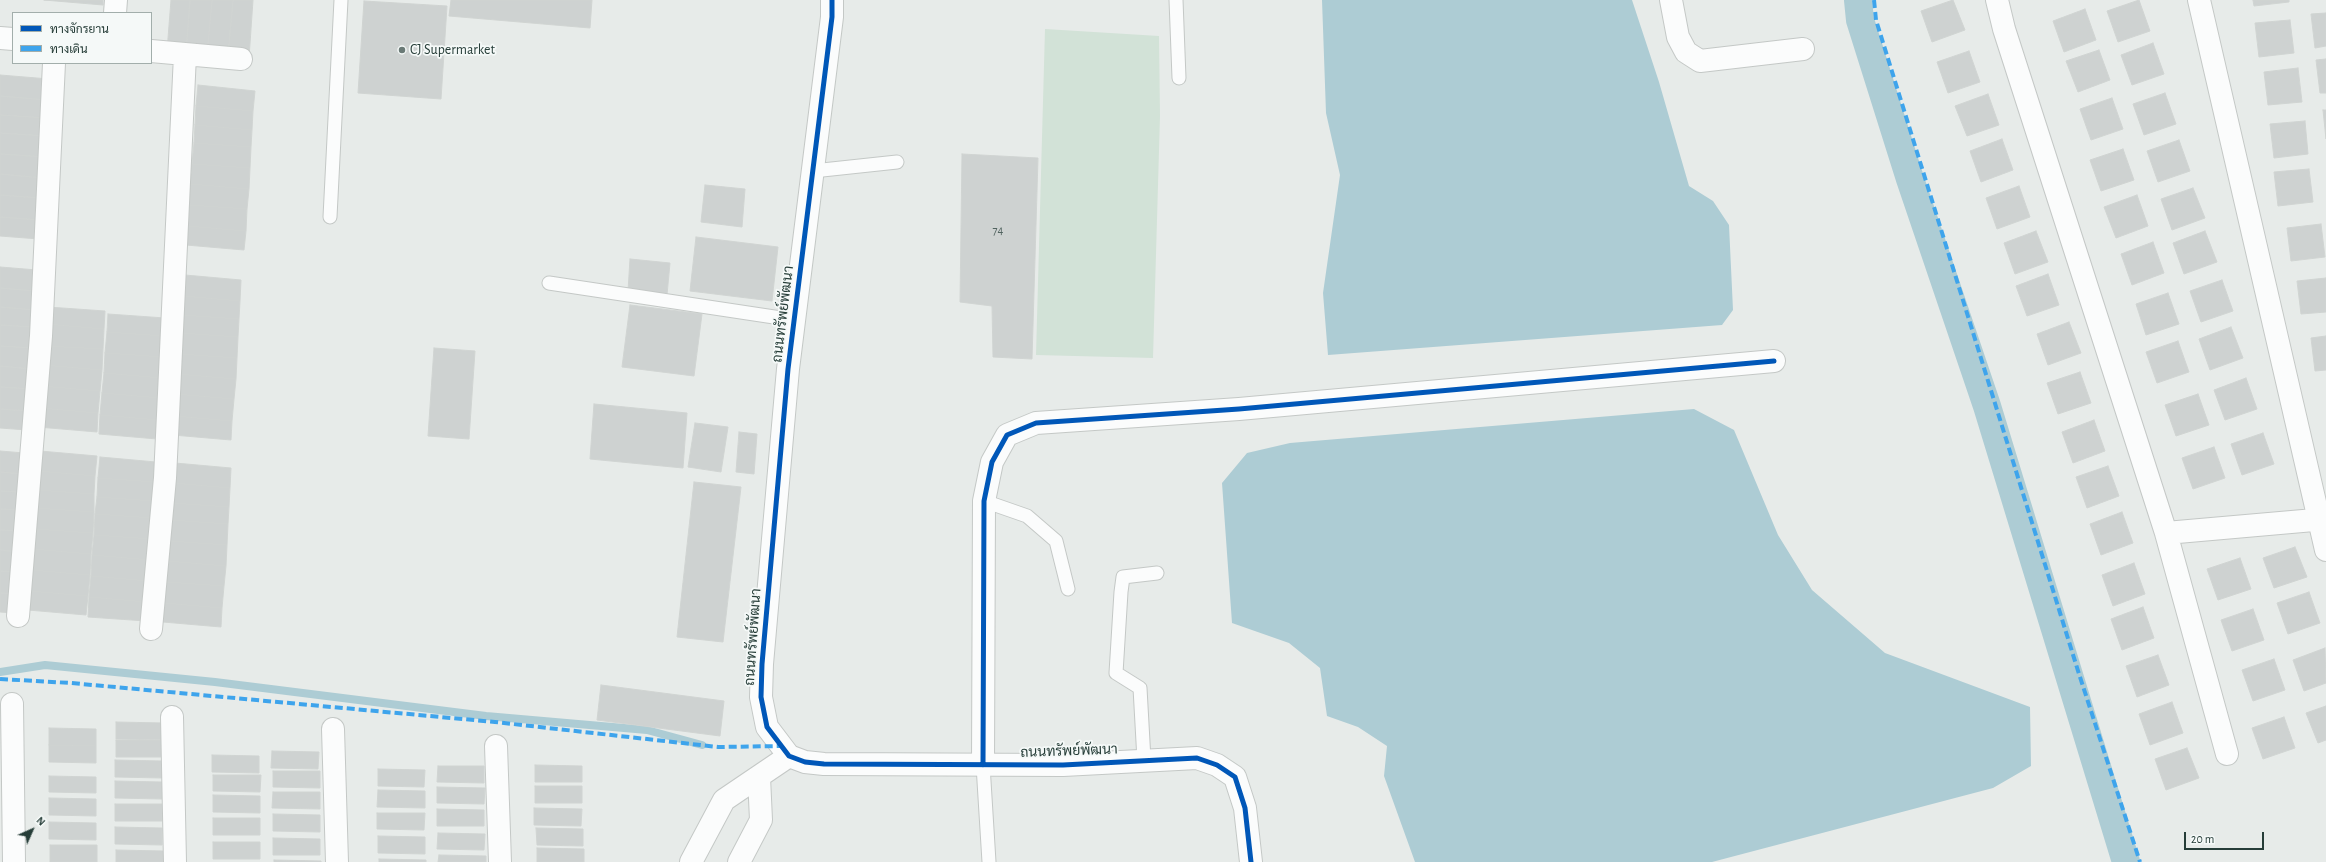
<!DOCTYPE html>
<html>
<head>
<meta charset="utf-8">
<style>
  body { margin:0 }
  #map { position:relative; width:2326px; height:862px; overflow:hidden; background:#e7ebe9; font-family:"Alegreya Sans",Sarabun,sans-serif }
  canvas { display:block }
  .legend { position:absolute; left:12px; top:12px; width:140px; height:52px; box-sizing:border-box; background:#f5f9f8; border:1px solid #a2aeab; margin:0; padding:5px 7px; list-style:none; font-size:12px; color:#263d38 }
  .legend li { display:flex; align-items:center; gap:8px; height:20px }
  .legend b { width:20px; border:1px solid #a2aeab }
  .north { position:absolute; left:12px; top:810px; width:40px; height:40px; -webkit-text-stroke:3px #f5f9f8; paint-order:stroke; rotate:45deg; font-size:11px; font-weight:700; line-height:16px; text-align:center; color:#263d38 }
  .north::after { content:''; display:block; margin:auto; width:14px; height:18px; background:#263d38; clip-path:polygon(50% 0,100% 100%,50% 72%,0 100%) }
  .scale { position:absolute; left:2184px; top:832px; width:80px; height:18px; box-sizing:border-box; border:2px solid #263d38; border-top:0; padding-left:5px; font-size:12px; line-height:14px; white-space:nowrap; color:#263d38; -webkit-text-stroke:3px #f5f9f8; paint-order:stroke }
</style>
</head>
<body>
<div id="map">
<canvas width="2326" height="862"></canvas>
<ul class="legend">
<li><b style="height:5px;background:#0057b8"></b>ทางจักรยาน</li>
<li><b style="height:5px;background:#3ea4ec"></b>ทางเดิน</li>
</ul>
<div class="north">N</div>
<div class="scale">20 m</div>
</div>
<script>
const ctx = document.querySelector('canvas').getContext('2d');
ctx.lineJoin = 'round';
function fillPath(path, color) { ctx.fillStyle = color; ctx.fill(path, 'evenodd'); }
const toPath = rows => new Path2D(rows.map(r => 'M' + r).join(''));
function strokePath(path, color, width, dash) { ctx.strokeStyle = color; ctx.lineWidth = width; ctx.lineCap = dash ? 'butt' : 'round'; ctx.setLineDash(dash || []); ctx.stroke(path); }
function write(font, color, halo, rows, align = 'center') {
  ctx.font = font + ' "Alegreya Sans",Sarabun,sans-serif'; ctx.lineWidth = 3.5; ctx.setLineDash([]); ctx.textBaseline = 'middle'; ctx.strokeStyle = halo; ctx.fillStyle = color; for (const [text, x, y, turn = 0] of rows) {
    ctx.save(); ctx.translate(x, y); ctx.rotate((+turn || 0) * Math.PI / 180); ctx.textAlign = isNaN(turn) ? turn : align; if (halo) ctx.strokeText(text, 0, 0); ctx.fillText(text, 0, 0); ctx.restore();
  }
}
fillPath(toPath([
  [1045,29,1159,36,1160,116,1153,358,1036,355]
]), '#d2e2d7');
fillPath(toPath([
  [1322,0,1632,0,1659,82,1689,186,1713,201,1729,225,1733,310,1722,325,1328,355,1323,293,1340,175,1326,113],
  [1694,409,1734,430,1778,535,1812,590,1885,653,2030,707,2031,766,1993,788,1712,862,1415,862,1384,776,1387,746,1358,727,1327,716,1320,668,1289,643,1232,623,1222,483,1247,453,1290,443]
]), '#adccd4');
strokePath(toPath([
  [0,672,45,665,215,682,486,716,647,730,702,745]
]), '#adccd4', 8);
strokePath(toPath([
  [1858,0,1860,20,1910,179,1987,406,2126,862]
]), '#adccd4', 28);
const building = toPath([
  [44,0,103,0,103,5,44,0],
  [171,0,190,0,186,53,167,51,171,0],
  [190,0,212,0,207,55,186,53,190,0],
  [212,0,233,0,228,56,207,55,212,0],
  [233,0,253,0,249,58,228,56,233,0],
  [451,0,592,0,590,28,449,16,451,0],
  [1953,0,1965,30,1932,42,1921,11,1953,0],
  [2139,0,2150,31,2118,42,2107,11,2139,0],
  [2253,0,2289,0,2289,2,2254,6,2253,0],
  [364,1,447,6,441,99,358,93,364,1],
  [2085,9,2096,40,2064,52,2053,21,2085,9],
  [2326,13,2326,46,2315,48,2311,14,2326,13],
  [2290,20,2294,53,2259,57,2255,23,2290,20],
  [2153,43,2164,74,2132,85,2121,55,2153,43],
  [2099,50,2110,80,2078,92,2066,61,2099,50],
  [1969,51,1980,82,1948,93,1937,62,1969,51],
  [2326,59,2326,93,2320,93,2316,60,2326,59],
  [2298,68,2302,102,2268,105,2264,72,2298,68],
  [0,75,49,79,48,100,0,96,0,75],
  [198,85,255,91,253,111,196,106,198,85],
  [2165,93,2176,124,2144,135,2133,104,2165,93],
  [1988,94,1999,125,1967,136,1955,106,1988,94],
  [0,96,48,100,47,118,0,115,0,96],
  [2112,98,2123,129,2091,140,2080,109,2112,98],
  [196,106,253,111,252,130,195,125,196,106],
  [2323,110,2326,110,2326,139,2323,110],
  [0,115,47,118,46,136,0,133,0,115],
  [2305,121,2308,154,2274,158,2270,124,2305,121],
  [195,125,252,130,251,147,194,143,195,125],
  [0,133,46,136,45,157,0,154,0,133],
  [2002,139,2013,170,1981,182,1970,151,2002,139],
  [2179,140,2190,171,2158,182,2147,151,2179,140],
  [194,143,251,147,250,168,192,164,194,143],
  [2123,149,2134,180,2101,191,2090,160,2123,149],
  [0,154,45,157,43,178,0,174,0,154],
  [962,154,1038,158,1032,359,993,357,992,306,960,302,962,154],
  [192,164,250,168,249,189,190,184,192,164],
  [2309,169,2313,202,2278,206,2274,172,2309,169],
  [0,174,43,178,42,198,0,195,0,174],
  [190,184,249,189,247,209,189,205,190,184],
  [705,185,745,189,742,227,701,222,705,185],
  [2019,186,2030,217,1997,229,1986,198,2019,186],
  [2193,188,2205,218,2172,230,2161,199,2193,188],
  [0,195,42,198,40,220,0,217,0,195],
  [2137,195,2148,226,2116,238,2104,207,2137,195],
  [189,205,247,209,246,231,187,226,189,205],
  [0,217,40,220,39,239,0,236,0,217],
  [2321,224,2325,257,2291,261,2287,228,2321,224],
  [187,226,246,231,244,250,186,245,187,226],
  [2036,231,2048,262,2015,274,2004,243,2036,231],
  [2205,231,2217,262,2184,274,2173,243,2205,231],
  [696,237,778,247,772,301,690,291,696,237],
  [2153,242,2164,273,2132,285,2121,254,2153,242],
  [630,259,670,263,667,295,628,291,630,259],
  [0,267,37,270,36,291,0,288,0,267],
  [2048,274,2059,305,2027,316,2016,286,2048,274],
  [185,275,241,280,240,301,183,296,185,275],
  [2326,278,2326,312,2301,314,2297,281,2326,278],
  [2222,280,2233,311,2201,322,2190,291,2222,280],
  [0,288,36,291,35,310,0,307,0,288],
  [2168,293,2179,324,2146,335,2136,304,2168,293],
  [183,296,240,301,239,319,182,315,183,296],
  [630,305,702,314,694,376,622,367,630,305],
  [0,307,35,310,34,327,0,325,0,307],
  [48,307,105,311,104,329,46,324,48,307],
  [108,314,165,318,164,336,107,332,108,314],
  [182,315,239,319,238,337,180,333,182,315],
  [2069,322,2081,353,2048,365,2037,334,2069,322],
  [46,324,104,329,103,349,45,346,46,324],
  [0,325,34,327,33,348,0,346,0,325],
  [2231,327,2243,358,2210,370,2199,339,2231,327],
  [107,332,164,336,164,357,105,353,107,332],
  [180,333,238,337,237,358,179,354,180,333],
  [2326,336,2326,370,2315,371,2311,338,2326,336],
  [2178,341,2189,372,2157,383,2146,352,2178,341],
  [0,346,33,348,32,369,0,366,0,346],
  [45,346,103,349,102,370,43,365,45,346],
  [434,348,475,351,469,439,428,436,434,348],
  [105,353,164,357,162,378,104,373,105,353],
  [179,354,237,358,236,379,177,374,179,354],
  [43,365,102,370,100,391,41,386,43,365],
  [0,366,32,369,30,389,0,387,0,366],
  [2080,372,2091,403,2058,414,2047,383,2080,372],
  [104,373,162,378,161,398,102,393,104,373],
  [177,374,236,379,234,399,175,394,177,374],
  [2246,378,2257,409,2225,420,2214,390,2246,378],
  [41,386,100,391,98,413,40,408,41,386],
  [0,387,30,389,29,411,0,409,0,387],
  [102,393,161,398,159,420,100,415,102,393],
  [175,394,234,399,232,421,174,416,175,394],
  [2198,394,2209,425,2176,436,2165,405,2198,394],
  [594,404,687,413,683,468,590,459,594,404],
  [40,408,98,413,97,432,38,427,40,408],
  [0,409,29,411,27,430,0,428,0,409],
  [100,415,159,420,157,439,99,434,100,415],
  [174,416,232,421,231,440,173,435,174,416],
  [2094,420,2105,451,2073,463,2062,432,2094,420],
  [695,423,728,427,721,472,688,467,695,423],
  [739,432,757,434,754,474,736,472,739,432],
  [2263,433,2274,464,2242,475,2231,444,2263,433],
  [2214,447,2225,478,2193,489,2182,458,2214,447],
  [0,451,24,453,23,474,0,472,0,451],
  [40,451,97,456,95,476,38,471,40,451],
  [100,457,156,462,155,482,98,478,100,457],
  [175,463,231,468,230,488,173,483,175,463],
  [2108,466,2119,496,2087,508,2076,477,2108,466],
  [38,471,95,476,94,494,37,490,38,471],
  [0,472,23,474,22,492,0,491,0,472],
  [98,478,155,482,154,501,97,497,98,478],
  [694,482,741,487,723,642,677,637,694,482],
  [173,483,230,488,229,507,172,503,173,483],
  [37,490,94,494,94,512,35,508,37,490],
  [0,491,22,492,21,510,0,509,0,491],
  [97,497,154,501,153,518,95,514,97,497],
  [172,503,229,507,228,524,170,520,172,503],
  [35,508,94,512,93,533,34,529,35,508],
  [0,509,21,510,19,531,0,530,0,509],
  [2122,512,2133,543,2101,555,2090,524,2122,512],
  [95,514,153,518,152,539,94,535,95,514],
  [170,520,228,524,227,545,169,541,170,520],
  [34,529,93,533,91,554,32,549,34,529],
  [0,530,19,531,18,552,0,550,0,530],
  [94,535,152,539,151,560,92,555,94,535],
  [169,541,227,545,226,566,167,561,169,541],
  [2295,547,2307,577,2274,588,2263,558,2295,547],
  [32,549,91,554,90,575,31,570,32,549],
  [0,550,18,552,17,572,0,571,0,550],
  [92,555,151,560,149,581,91,576,92,555],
  [2240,558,2251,589,2218,600,2207,569,2240,558],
  [167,561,226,566,224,586,166,582,167,561],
  [2134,563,2145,594,2113,606,2102,575,2134,563],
  [31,570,90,575,88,596,29,591,31,570],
  [0,571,17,572,15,594,0,593,0,571],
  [91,576,149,581,147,602,89,597,91,576],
  [166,582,224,586,222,608,164,603,166,582],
  [29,591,88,596,86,615,28,610,29,591],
  [2309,592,2320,623,2288,634,2277,603,2309,592],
  [0,593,15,594,14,613,0,612,0,593],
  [89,597,147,602,146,621,88,617,89,597],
  [164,603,222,608,221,627,163,622,164,603],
  [2143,607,2154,638,2122,650,2111,619,2143,607],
  [2253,609,2264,640,2232,651,2221,620,2253,609],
  [2325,648,2326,683,2304,691,2293,660,2325,648],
  [2158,655,2169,685,2137,697,2126,666,2158,655],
  [2274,659,2285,690,2253,701,2242,670,2274,659],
  [601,685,724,701,720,736,597,720,601,685],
  [2172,702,2183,733,2150,745,2139,714,2172,702],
  [2326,706,2326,740,2318,743,2306,713,2326,706],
  [2284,717,2295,748,2263,759,2252,728,2284,717],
  [116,722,164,723,163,740,116,739,116,722],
  [49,728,96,729,96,746,49,745,49,728],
  [116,740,163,740,163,757,116,757,116,740],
  [49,745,96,746,96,763,49,762,49,745],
  [2187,748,2199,778,2166,790,2155,759,2187,748],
  [272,751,319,752,318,769,271,768,272,751],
  [212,755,259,756,259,773,212,772,212,755],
  [115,760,162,761,162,778,115,777,115,760],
  [535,765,582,766,582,782,535,782,535,765],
  [438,766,484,766,484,783,437,782,438,766],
  [378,769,425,770,424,787,378,786,378,769],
  [273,771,320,771,320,788,273,787,273,771],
  [213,775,261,775,260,792,213,791,213,775],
  [49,776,96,777,96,793,49,792,49,776],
  [115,781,162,782,162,799,115,798,115,781],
  [535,786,582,786,582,803,535,803,535,786],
  [437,787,485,788,484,804,437,803,437,787],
  [378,790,425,791,425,808,377,807,378,790],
  [273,792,320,792,320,809,272,808,273,792],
  [213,795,260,796,260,813,213,812,213,795],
  [49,798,96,799,96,816,49,815,49,798],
  [115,804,162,804,162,821,115,821,115,804],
  [534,808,582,809,581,826,534,825,534,808],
  [437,809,484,810,484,826,437,826,437,809],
  [377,813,425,813,424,830,377,829,377,813],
  [273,814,320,815,320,832,273,831,273,814],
  [213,818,260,818,260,835,213,835,213,818],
  [49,822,96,823,96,840,49,839,49,822],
  [115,827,162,828,162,845,115,844,115,827],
  [536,828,583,829,583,846,537,845,536,828],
  [438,833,485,834,484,850,437,849,438,833],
  [378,836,425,837,425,854,378,853,378,836],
  [273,838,320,839,320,855,273,855,273,838],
  [213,842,260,842,260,859,213,859,213,842],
  [50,845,97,845,97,862,50,862,50,845],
  [537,848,584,849,584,862,537,862,537,848],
  [116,850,164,851,163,862,116,862,116,850],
  [439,855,486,856,486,862,438,862,439,855],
  [379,859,426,860,426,862,379,862,379,859],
  [274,860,321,861,321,862,274,862,274,860]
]);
fillPath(building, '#ced2d1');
strokePath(building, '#d0d4d2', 1);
const service = toPath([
  [1176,0,1179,78],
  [813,171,897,162],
  [330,217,341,0],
  [549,283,794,320],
  [984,501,1027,516,1056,541,1068,589],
  [1144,760,1140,688,1116,673,1121,592,1123,577,1157,573],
  [983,765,989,862]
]);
const minor = toPath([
  [1671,0,1678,37,1686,52,1700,61,1803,49],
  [1997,0,2004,29,2166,533,2227,754],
  [2199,0,2326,550],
  [115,13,116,0],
  [0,38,13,39],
  [151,51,241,59],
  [2166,533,2326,519],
  [18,616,41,336,54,63],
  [151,629,165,478,185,55],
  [12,704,14,862],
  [172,717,175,862],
  [333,729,337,862],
  [496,746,500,862],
  [983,765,984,501,992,462,1007,435,1036,423,1239,409,1774,361],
  [691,862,724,800,789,756],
  [739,862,761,820,759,777]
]);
const tertiary = toPath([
  [832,0,832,17,788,369,762,664,761,697,767,727,789,756,805,762,824,764,1063,765,1197,758,1217,765,1235,777,1245,808,1251,862]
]);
strokePath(service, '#c4c8c6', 15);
strokePath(minor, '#c4c8c6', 24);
strokePath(tertiary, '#c4c8c6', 24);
strokePath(service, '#fbfcfc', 13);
strokePath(minor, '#fbfcfc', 22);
strokePath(tertiary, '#fbfcfc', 22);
strokePath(toPath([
  [1874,0,1876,20,2079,674,2140,862],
  [0,679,71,683,495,722,718,747,782,746]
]), '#3ea4ec', 4, [8, 4]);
strokePath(toPath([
  [832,0,832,17,788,369,762,664,761,697,767,727,789,756,805,762,824,764,1063,765,1197,758,1217,765,1235,777,1245,808,1251,862],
  [983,765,984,501,992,462,1007,435,1036,423,1239,409,1774,361]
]), '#0057b8', 5);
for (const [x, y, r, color] of [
  [402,50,4,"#6a7a76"]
]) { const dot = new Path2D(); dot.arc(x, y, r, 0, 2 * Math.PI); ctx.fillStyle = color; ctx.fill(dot); strokePath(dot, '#f5f9f8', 1.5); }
write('12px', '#51635f', null, [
  ["74",998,230]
]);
write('14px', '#263d38', '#f5f9f8', [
  ["CJ Supermarket",410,50]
], 'left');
write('14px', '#263d38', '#f5f9f8', [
  ["ถนนทรัพย์พัฒนา",783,314,-83],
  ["ถนนทรัพย์พัฒนา",753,637,-86],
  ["ถนนทรัพย์พัฒนา",1069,751,-2]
]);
</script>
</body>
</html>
